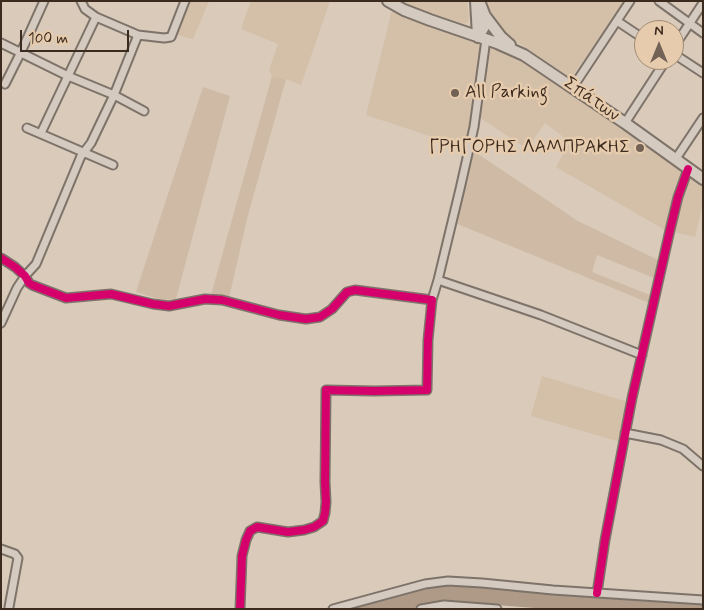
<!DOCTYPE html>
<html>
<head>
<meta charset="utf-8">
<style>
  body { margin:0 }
  #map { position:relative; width:704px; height:610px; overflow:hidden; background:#d9caba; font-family:Mynerve,sans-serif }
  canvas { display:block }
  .frame { position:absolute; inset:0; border:2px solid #3b2a1e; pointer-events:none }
  .north { position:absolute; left:634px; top:20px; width:50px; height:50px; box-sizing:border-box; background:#e6cbad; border:1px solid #a28b74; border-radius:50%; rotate:0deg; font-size:14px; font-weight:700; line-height:20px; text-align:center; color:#3b2a1e }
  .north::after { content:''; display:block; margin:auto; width:18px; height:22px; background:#726255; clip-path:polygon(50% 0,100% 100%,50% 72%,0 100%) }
  .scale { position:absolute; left:20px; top:30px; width:109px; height:22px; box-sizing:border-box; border:2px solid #3b2a1e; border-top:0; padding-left:6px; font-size:15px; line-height:18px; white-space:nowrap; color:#3b2a1e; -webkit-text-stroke:4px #e6cbad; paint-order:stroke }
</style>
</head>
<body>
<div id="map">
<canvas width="704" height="610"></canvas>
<div class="frame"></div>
<div class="north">N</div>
<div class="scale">100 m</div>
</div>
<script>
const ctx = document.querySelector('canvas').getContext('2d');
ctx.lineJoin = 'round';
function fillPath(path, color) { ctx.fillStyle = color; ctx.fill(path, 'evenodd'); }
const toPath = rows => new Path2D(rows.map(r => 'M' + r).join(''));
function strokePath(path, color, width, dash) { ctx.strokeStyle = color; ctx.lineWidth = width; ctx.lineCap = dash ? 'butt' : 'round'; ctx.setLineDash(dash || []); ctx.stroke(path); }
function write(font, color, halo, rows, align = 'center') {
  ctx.font = font + ' Mynerve,sans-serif'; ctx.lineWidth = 5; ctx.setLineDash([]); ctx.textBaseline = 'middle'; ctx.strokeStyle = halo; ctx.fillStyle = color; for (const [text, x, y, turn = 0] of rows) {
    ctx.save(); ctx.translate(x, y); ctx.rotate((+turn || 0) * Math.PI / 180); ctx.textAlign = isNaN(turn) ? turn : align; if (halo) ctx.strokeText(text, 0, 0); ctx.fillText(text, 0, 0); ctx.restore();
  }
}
fillPath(toPath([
  [187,1,209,1,193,39,174,34],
  [251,1,330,1,301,85,286,79,272,76,269,70,278,44,241,29],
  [403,1,467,1,469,18,468,22,464,24,410,6],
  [483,1,626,1,571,78,503,32,490,18],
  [392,10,425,24,498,44,526,57,682,170,703,186,703,202,695,237,665,230,556,167,570,142,545,123,527,149,479,117,472,150,366,115],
  [542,376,628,402,620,442,531,416]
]), '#d4bfa9');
fillPath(toPath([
  [272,76,286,79,248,215,229,298,211,295],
  [203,87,230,96,176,299,162,300,136,292],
  [472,150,578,221,658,260,654,278,597,255,592,272,650,295,649,303,455,223]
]), '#cfbba5');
fillPath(toPath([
  [438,585,456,585,607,598,680,602,703,604,703,609,548,609,457,602,441,603,411,609,343,609]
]), '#ae9a86');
const minor = toPath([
  [81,1,85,9,96,17,138,35],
  [659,1,703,33],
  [617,21,644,39],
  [1,43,68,76,114,95,144,111],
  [674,47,703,3],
  [674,54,703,73],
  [5,84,21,52,44,1],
  [573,87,630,1],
  [625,123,666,60],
  [27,128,113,165],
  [41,133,96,17],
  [675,160,703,118],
  [1,258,15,267,25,276,29,283,32,285,66,298,111,294,153,304,169,306,205,299,222,300,279,315,306,319,320,317,332,309,347,292,355,290,432,300,428,340,427,390,374,391,326,390,325,482,326,502,325,513,323,521,314,527,304,530,288,532,257,527,250,531,246,540,242,556,240,609],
  [438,280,541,315,642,355],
  [432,300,438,280,460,189,474,127,486,39],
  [1,323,17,288,25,276,36,264,81,156,91,143,114,95,138,35,164,38,171,37,185,1],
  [625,433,661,440,683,449,703,466],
  [1,549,15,554,18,558,9,607],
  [597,593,605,540,632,398,670,230,678,197,688,169],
  [333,609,425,584,448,581,482,583,553,590,703,600],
  [421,609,444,605,497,609]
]);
const secondary = toPath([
  [388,1,404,10,430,20,497,43,524,55,625,123,703,179],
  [476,1,478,36],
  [485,16,501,37,510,45],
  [478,37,484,27,485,21,485,16,479,1]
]);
strokePath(minor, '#7d7369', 11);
strokePath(secondary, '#7d7369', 14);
strokePath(minor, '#d4cabf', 7);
strokePath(secondary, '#d4cabf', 10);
strokePath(toPath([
  [1,258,15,267,25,276,29,283,32,285,66,298,111,294,153,304,169,306,205,299,222,300,279,315,306,319,320,317,332,309,347,292,355,290,432,300,428,340,427,390,374,391,326,390,325,482,326,502,325,513,323,521,314,527,304,530,288,532,257,527,250,531,246,540,242,556,240,609],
  [597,593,605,540,632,398,670,230,678,197,688,169]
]), '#d6006c', 8);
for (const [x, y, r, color] of [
  [455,93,5,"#726255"],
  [640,148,5,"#726255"]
]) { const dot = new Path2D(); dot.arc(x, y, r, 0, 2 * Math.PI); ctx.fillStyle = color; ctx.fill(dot); strokePath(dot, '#e6cbad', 2); }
write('18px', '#3b2a1e', '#e6cbad', [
  ["All Parking",465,93],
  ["ΓΡΗΓΟΡΗΣ ΛΑΜΠΡΑΚΗΣ",630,148,"right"]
], 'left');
write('18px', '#3b2a1e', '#e6cbad', [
  ["Σπάτων",591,100,35]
]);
</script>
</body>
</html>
